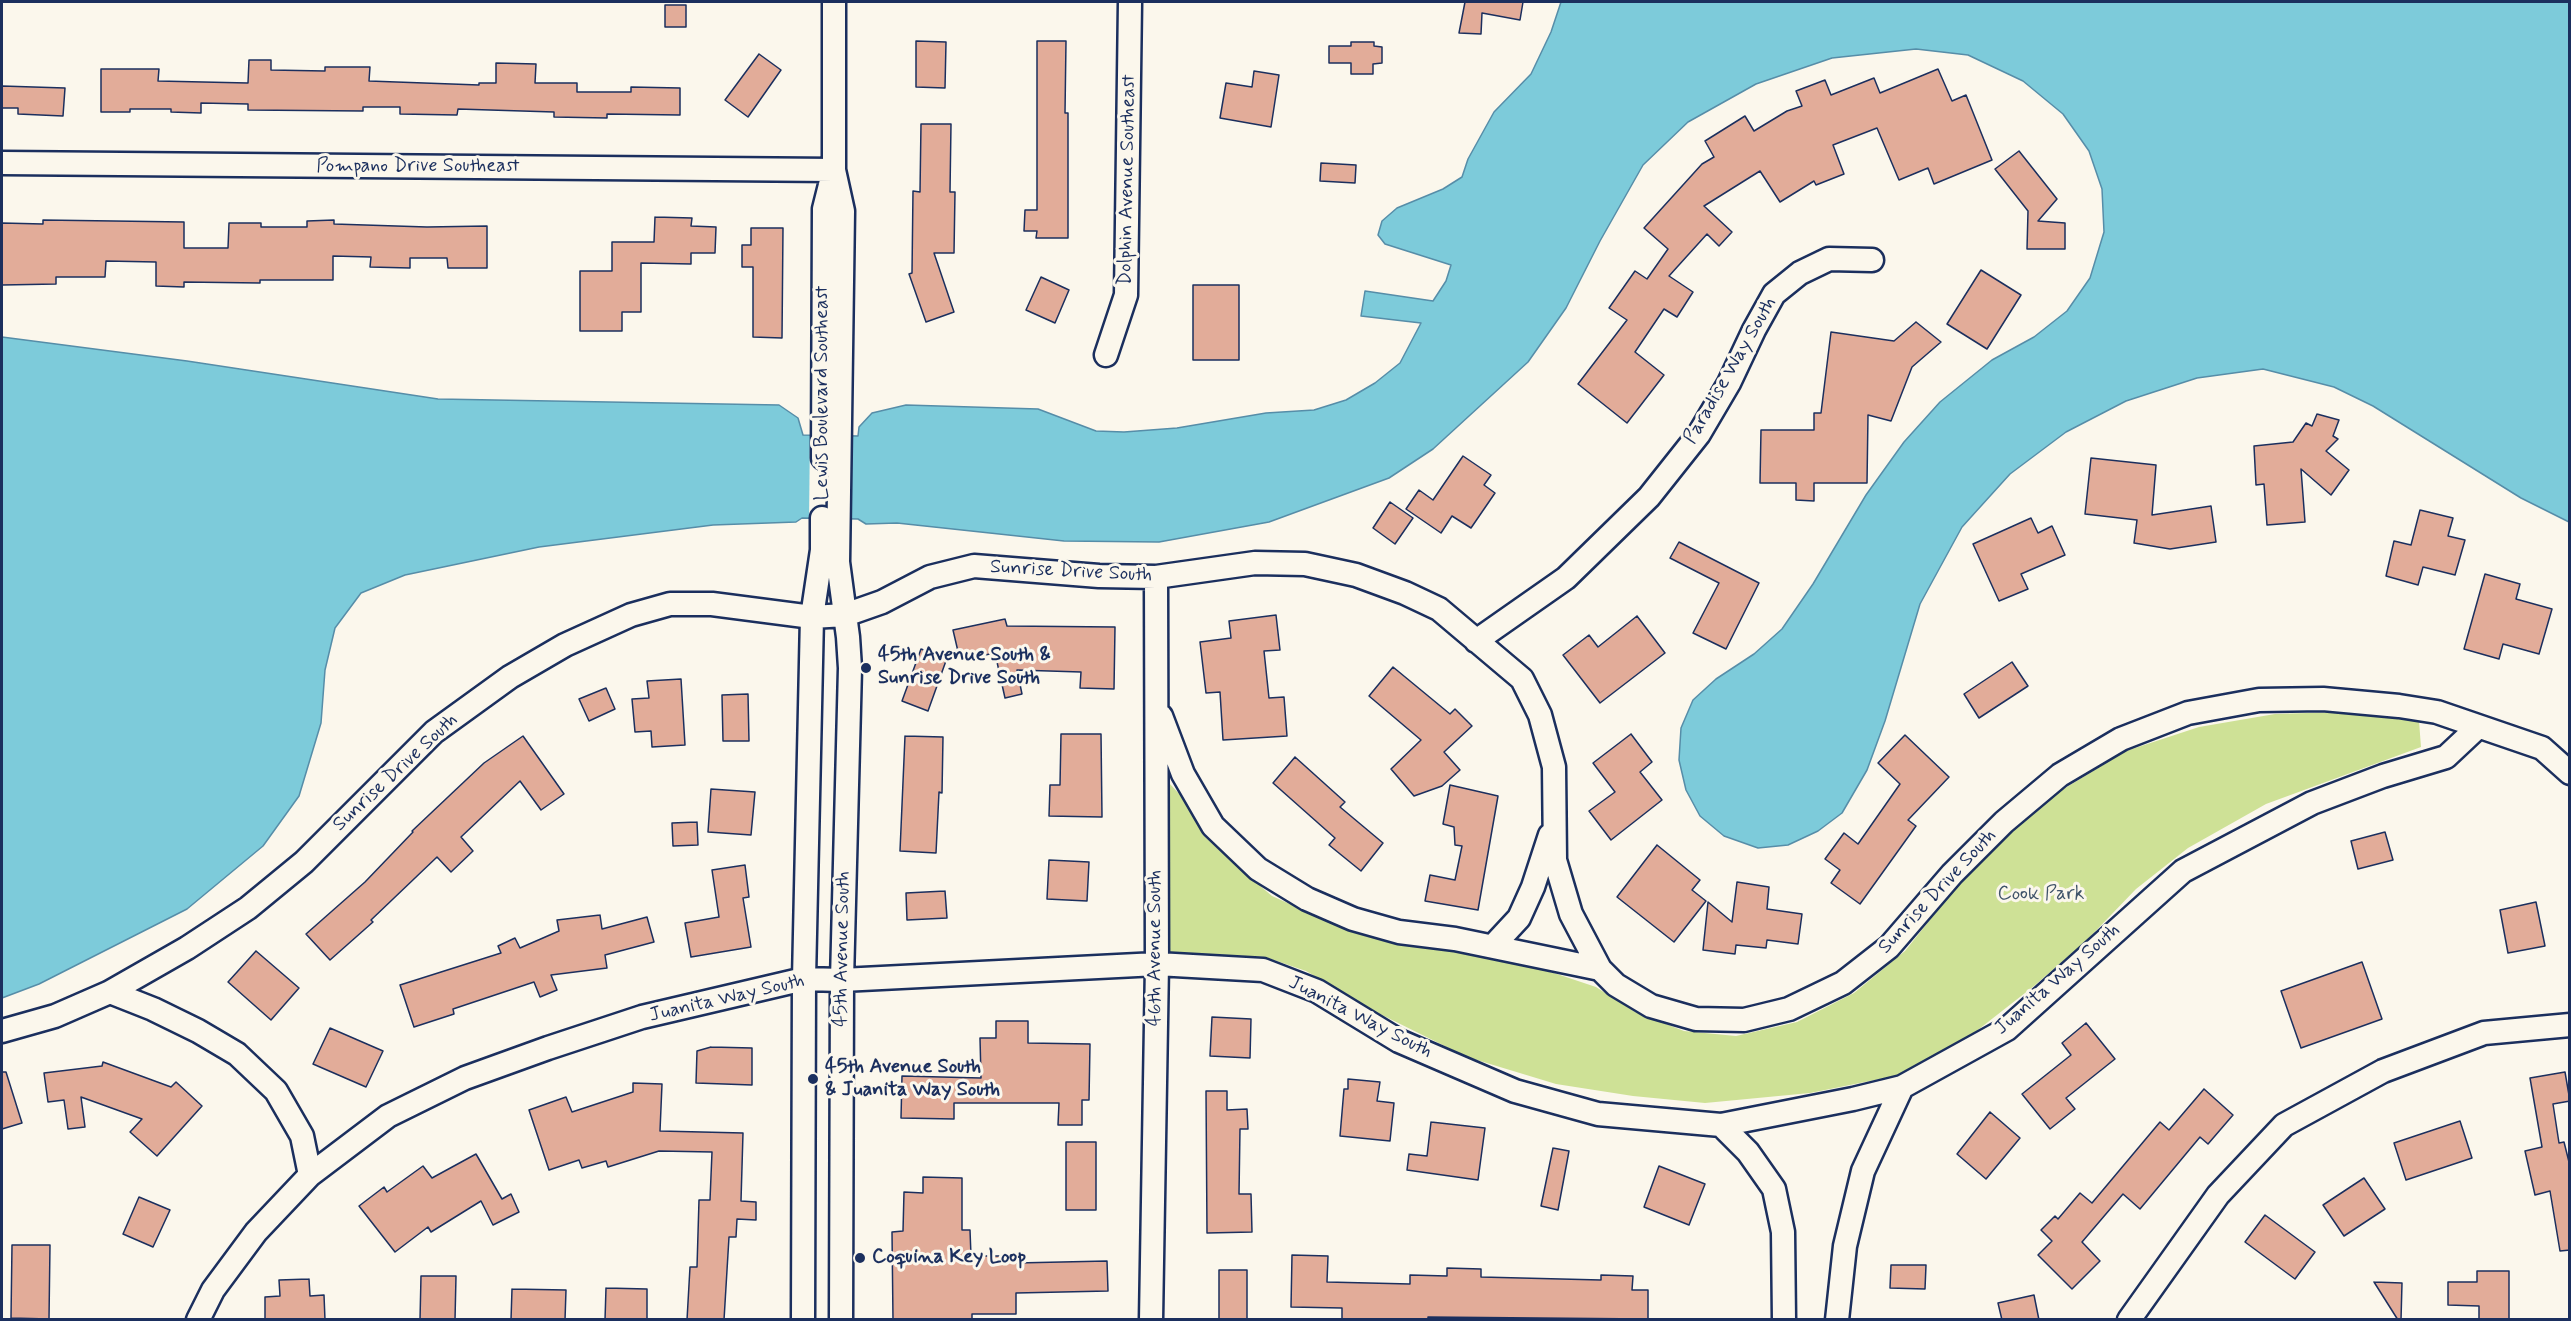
<!DOCTYPE html>
<html>
<head>
<meta charset="utf-8">
<style>
  body { margin:0 }
  #map { position:relative; width:2571px; height:1321px; overflow:hidden; background:#fbf7ec; font-family:Mynerve,sans-serif }
  canvas { display:block }
  .frame { position:absolute; inset:0; border:3px solid #1b2f5e; pointer-events:none }
</style>
</head>
<body>
<div id="map">
<canvas width="2571" height="1321"></canvas>
<div class="frame"></div>
</div>
<script>
const ctx = document.querySelector('canvas').getContext('2d');
ctx.lineJoin = 'round';
function fillPath(path, color) { ctx.fillStyle = color; ctx.fill(path, 'evenodd'); }
const toPath = rows => new Path2D(rows.map(r => 'M' + r).join(''));
function strokePath(path, color, width, dash) { ctx.strokeStyle = color; ctx.lineWidth = width; ctx.lineCap = dash ? 'butt' : 'round'; ctx.setLineDash(dash || []); ctx.stroke(path); }
function write(font, color, halo, rows, align = 'center') {
  ctx.font = font + ' Mynerve,sans-serif'; ctx.lineWidth = 6; ctx.setLineDash([]); ctx.textBaseline = 'middle'; ctx.strokeStyle = halo; ctx.fillStyle = color; for (const [text, x, y, turn = 0] of rows) {
    ctx.save(); ctx.translate(x, y); ctx.rotate((+turn || 0) * Math.PI / 180); ctx.textAlign = isNaN(turn) ? turn : align; if (halo) ctx.strokeText(text, 0, 0); ctx.fillText(text, 0, 0); ctx.restore();
  }
}
fillPath(toPath([
  [2340,712,2419,721,2421,747,2266,804,2188,848,2136,889,2086,941,2034,986,1965,1040,1895,1076,1810,1093,1705,1103,1633,1096,1556,1084,1467,1057,1382,1015,1306,971,1265,957,1167,952,1167,809,1170,784,1183,798,1203,835,1232,862,1272,896,1328,921,1372,936,1502,958,1557,974,1596,987,1635,1012,1684,1031,1736,1036,1797,1022,1854,993,1905,951,1957,886,2014,830,2057,793,2126,751,2199,727,2275,714]
]), '#cee196');
const water = toPath([
  [1561,2,2569,2,2569,522,2521,498,2373,406,2334,387,2263,369,2197,378,2126,401,2066,432,2010,474,1962,527,1920,604,1885,721,1867,770,1842,813,1818,831,1788,845,1758,848,1724,836,1700,816,1686,790,1679,760,1681,728,1693,700,1716,679,1754,654,1782,629,1813,584,1866,495,1904,442,1940,402,1992,360,2034,337,2067,311,2090,278,2104,232,2102,189,2089,151,2063,114,2023,81,1968,55,1916,49,1832,58,1756,84,1688,122,1643,165,1600,241,1566,308,1528,362,1433,449,1389,478,1269,522,1159,542,1064,541,897,523,866,524,858,519,802,518,796,522,713,525,539,547,405,575,361,593,335,628,325,670,321,723,299,796,263,846,187,909,39,984,2,998,2,337,187,361,438,399,779,405,798,418,803,435,858,436,859,427,872,413,906,405,1038,409,1096,431,1124,432,1177,428,1266,413,1314,410,1346,400,1375,383,1400,363,1421,323,1361,316,1365,291,1433,301,1446,281,1451,265,1385,244,1378,235,1382,221,1397,208,1443,189,1462,177,1468,159,1494,112,1531,74,1551,32,1561,2]
]);
fillPath(water, '#7dcbda');
strokePath(water, '#568da8', 1.5);
fillPath(toPath([
  [810,434,852,435,851,520,809,520]
]), '#fbf7ec');
const building = toPath([
  [1465,2,1523,2,1520,20,1482,13,1481,34,1459,33,1465,2],
  [665,5,686,5,686,27,665,27,665,5],
  [916,41,946,42,945,88,916,87,916,41],
  [1037,41,1066,41,1065,113,1068,113,1068,238,1036,238,1037,231,1024,231,1025,210,1037,210,1037,41],
  [1351,42,1374,42,1374,46,1382,47,1382,63,1373,64,1373,74,1351,74,1351,63,1329,63,1329,46,1351,46,1351,42],
  [759,54,781,70,748,117,725,100,759,54],
  [249,60,271,60,271,70,325,71,325,67,370,67,369,81,479,85,479,83,496,83,496,63,536,64,535,83,577,83,577,92,631,92,631,87,680,88,680,115,607,114,607,118,554,117,554,112,458,109,457,115,400,114,400,107,363,107,363,111,248,110,248,104,201,103,201,113,171,112,171,109,130,109,130,112,101,112,101,69,159,69,158,81,248,83,249,60],
  [1938,69,1952,101,1966,95,1992,160,1934,184,1928,168,1899,180,1877,128,1833,145,1844,174,1816,185,1814,181,1780,202,1760,171,1704,206,1732,232,1719,246,1707,234,1669,276,1693,292,1677,317,1664,309,1635,352,1664,375,1627,423,1578,384,1627,320,1609,308,1635,271,1647,279,1668,249,1644,228,1702,164,1714,157,1705,141,1745,116,1754,131,1787,111,1802,106,1796,91,1825,80,1831,95,1874,78,1880,93,1938,69],
  [1254,71,1279,75,1271,127,1220,118,1226,83,1252,87,1254,71],
  [2,86,65,88,63,116,18,114,18,108,2,108,2,86],
  [921,124,951,124,950,192,955,192,954,253,934,253,954,312,926,322,909,274,912,273,913,191,920,192,921,124],
  [2019,151,2057,199,2038,221,2065,223,2065,249,2027,249,2028,211,1995,169,2019,151],
  [1321,163,1356,165,1355,183,1320,181,1321,163],
  [655,217,692,218,691,226,716,227,715,253,691,253,691,264,641,263,641,312,622,312,622,331,580,331,580,271,612,271,612,242,654,242,655,217],
  [43,220,184,222,184,248,228,248,229,223,261,223,261,227,307,227,307,221,334,220,334,224,427,227,487,226,487,268,448,268,447,258,410,258,410,268,370,267,371,257,333,256,333,280,260,280,260,283,184,282,184,287,156,286,156,262,106,261,105,277,56,277,56,284,2,285,2,223,43,224,43,220],
  [751,228,783,228,782,338,753,337,753,267,742,267,742,245,751,245,751,228],
  [1981,270,2021,295,1987,349,1947,324,1981,270],
  [1041,277,1069,290,1055,323,1026,310,1041,277],
  [1193,285,1239,285,1239,360,1193,360,1193,285],
  [1916,322,1941,342,1912,367,1891,421,1868,415,1867,483,1814,483,1814,501,1796,500,1796,483,1760,483,1761,430,1814,430,1814,413,1821,413,1831,332,1894,341,1916,322],
  [2317,414,2339,420,2333,436,2338,439,2326,451,2349,470,2331,495,2301,469,2305,522,2267,525,2264,484,2256,485,2254,446,2293,442,2306,423,2312,426,2317,414],
  [1463,456,1491,475,1484,485,1495,493,1471,528,1452,516,1441,533,1406,509,1419,490,1433,500,1463,456],
  [2091,458,2156,465,2152,515,2211,506,2216,542,2170,549,2134,543,2137,520,2085,514,2091,458],
  [1390,502,1413,518,1395,544,1373,528,1390,502],
  [2420,510,2453,518,2448,536,2465,540,2455,575,2423,567,2418,585,2386,576,2394,541,2411,545,2420,510],
  [2031,518,2038,533,2052,526,2065,555,2021,574,2028,589,1999,601,1973,544,2031,518],
  [1679,542,1759,583,1726,649,1693,633,1719,583,1670,558,1679,542],
  [2485,574,2520,584,2516,599,2552,609,2539,654,2503,644,2499,659,2464,649,2485,574],
  [1276,615,1280,650,1264,651,1269,698,1284,697,1287,736,1223,740,1220,692,1206,693,1200,642,1231,638,1229,621,1276,615],
  [1637,616,1665,653,1600,703,1563,655,1589,635,1598,647,1637,616],
  [1005,619,1007,626,1115,627,1114,689,1080,688,1081,672,1017,670,1022,694,1005,698,995,653,960,660,953,630,1005,619],
  [921,649,947,658,928,711,902,701,921,649],
  [2012,662,2028,686,1979,718,1964,694,2012,662],
  [1393,667,1450,714,1455,709,1472,726,1444,752,1460,770,1442,786,1414,796,1391,769,1421,740,1369,696,1393,667],
  [681,679,685,745,652,747,651,731,635,732,632,699,649,698,647,681,681,679],
  [606,688,615,709,589,721,579,699,606,688],
  [748,694,749,741,723,741,722,695,748,694],
  [1061,734,1101,734,1102,817,1049,816,1050,785,1060,785,1061,734],
  [1631,734,1652,762,1640,772,1662,800,1611,840,1589,811,1615,792,1593,763,1631,734],
  [1905,735,1949,777,1908,820,1916,826,1860,904,1831,883,1840,870,1825,859,1844,833,1858,844,1900,784,1878,763,1905,735],
  [523,736,564,794,541,810,520,781,461,837,473,851,451,872,437,857,371,920,373,922,330,960,306,934,365,882,413,832,412,831,484,763,523,736],
  [905,736,943,737,942,793,939,792,936,853,900,851,905,736],
  [1295,757,1345,802,1340,807,1383,843,1361,871,1329,845,1335,838,1273,783,1295,757],
  [1450,785,1498,796,1478,910,1425,901,1430,875,1455,880,1462,846,1455,845,1454,827,1443,824,1450,785],
  [711,789,755,792,751,835,708,832,711,789],
  [697,822,698,845,673,846,672,823,697,822],
  [2385,832,2393,860,2358,869,2351,841,2385,832],
  [1657,845,1700,880,1692,890,1706,901,1674,942,1617,897,1657,845],
  [1049,860,1089,862,1087,901,1047,899,1049,860],
  [745,865,749,897,743,898,751,947,691,957,685,923,719,917,712,870,745,865],
  [1737,882,1769,887,1767,909,1802,914,1798,944,1767,940,1766,948,1736,945,1735,954,1703,950,1708,902,1732,922,1737,882],
  [945,891,947,918,907,920,906,893,945,891],
  [2536,902,2545,946,2508,953,2500,910,2536,902],
  [600,915,602,929,647,917,654,942,605,955,607,968,551,975,557,990,540,997,534,982,453,1009,454,1014,414,1027,400,985,501,953,498,946,515,938,520,948,559,931,557,920,600,915],
  [256,951,299,988,271,1020,228,982,256,951],
  [2362,962,2382,1019,2301,1048,2281,991,2362,962],
  [1212,1017,1251,1019,1250,1058,1210,1056,1212,1017],
  [996,1021,1028,1021,1028,1043,1090,1044,1089,1100,1082,1100,1082,1125,1058,1125,1059,1103,954,1103,954,1119,901,1118,902,1076,981,1078,980,1038,996,1038,996,1021],
  [2086,1023,2115,1059,2066,1098,2075,1109,2050,1129,2022,1094,2071,1055,2062,1043,2086,1023],
  [330,1028,383,1051,366,1087,313,1064,330,1028],
  [711,1047,752,1048,752,1085,696,1083,697,1051,711,1047],
  [103,1062,171,1087,176,1082,202,1106,157,1156,130,1132,142,1119,81,1097,85,1127,68,1129,64,1100,48,1102,44,1073,102,1066,103,1062],
  [2,1072,6,1072,22,1123,2,1129,2,1072],
  [2565,1072,2570,1101,2553,1104,2559,1143,2564,1142,2570,1166,2570,1250,2560,1251,2550,1191,2535,1195,2525,1151,2542,1147,2530,1078,2565,1072],
  [1348,1079,1380,1082,1377,1101,1394,1103,1390,1141,1340,1136,1344,1089,1348,1089,1348,1079],
  [633,1083,662,1084,660,1131,743,1133,741,1201,756,1202,756,1220,737,1219,736,1237,729,1237,724,1320,687,1320,690,1267,697,1267,699,1200,710,1200,712,1152,659,1151,608,1167,606,1161,582,1168,579,1160,549,1170,529,1110,566,1097,572,1112,633,1092,633,1083],
  [2204,1089,2233,1115,2208,1144,2200,1137,2140,1209,2123,1194,2082,1242,2100,1261,2072,1289,2038,1255,2052,1241,2041,1230,2055,1216,2058,1219,2080,1193,2092,1203,2160,1122,2169,1130,2204,1089],
  [1206,1091,1227,1091,1227,1110,1247,1109,1248,1129,1240,1129,1239,1194,1251,1194,1252,1232,1207,1233,1206,1091],
  [1990,1112,2020,1138,1986,1179,1957,1154,1990,1112],
  [2460,1121,2472,1158,2406,1180,2394,1143,2460,1121],
  [1431,1122,1485,1128,1478,1180,1407,1170,1409,1154,1427,1156,1431,1122],
  [1066,1142,1096,1142,1096,1210,1066,1210,1066,1142],
  [1553,1148,1569,1151,1558,1210,1541,1206,1553,1148],
  [476,1154,502,1199,511,1194,519,1212,493,1225,481,1201,431,1232,428,1227,395,1252,359,1206,384,1187,387,1192,423,1166,432,1178,476,1154],
  [1659,1166,1705,1184,1689,1225,1644,1207,1659,1166],
  [923,1177,962,1178,962,1230,970,1230,971,1256,1016,1256,1016,1263,1107,1261,1108,1291,1016,1293,1016,1314,972,1314,972,1319,893,1320,892,1232,903,1231,904,1192,923,1193,923,1177],
  [2364,1178,2385,1209,2344,1236,2323,1205,2364,1178],
  [139,1197,170,1210,153,1247,123,1234,139,1197],
  [2265,1215,2315,1252,2295,1279,2245,1242,2265,1215],
  [12,1245,50,1245,49,1319,11,1318,12,1245],
  [1292,1255,1328,1256,1327,1282,1410,1284,1410,1275,1447,1276,1447,1268,1481,1269,1481,1277,1601,1280,1601,1275,1633,1276,1632,1290,1648,1290,1648,1319,1428,1317,1428,1320,1342,1320,1342,1308,1291,1307,1292,1255],
  [1891,1265,1926,1265,1925,1289,1890,1288,1891,1265],
  [1219,1270,1247,1270,1247,1320,1219,1320,1219,1270],
  [2477,1271,2509,1271,2509,1320,2479,1320,2479,1306,2448,1305,2448,1282,2477,1282,2477,1271],
  [421,1276,456,1276,455,1320,420,1320,421,1276],
  [309,1279,310,1296,324,1295,325,1320,265,1320,265,1297,280,1296,279,1280,309,1279],
  [2374,1282,2402,1283,2401,1320,2398,1320,2374,1282],
  [606,1288,647,1289,647,1320,605,1320,606,1288],
  [512,1289,566,1290,565,1320,511,1320,512,1289],
  [2034,1295,2039,1320,2002,1320,1998,1303,2034,1295]
]);
fillPath(building, '#e2ac99');
strokePath(building, '#1b2f5e', 1.5);
const minor = toPath([
  [834,2,834,170,843,211,838,562,848,637,850,668,842,980,841,1320],
  [2,163,834,170],
  [1106,355,1126,295,1130,2],
  [823,458,824,209,832,177],
  [1476,641,1566,578,1649,497,1699,434,1729,383,1754,330,1774,294,1800,273,1829,259,1872,260],
  [1161,716,1183,774,1213,826,1258,869,1307,899,1353,919,1399,932,1455,939,1600,969],
  [1493,946,1519,918,1533,887,1550,835],
  [110,992,153,1009,198,1031,237,1054,276,1091,302,1136,310,1175],
  [2,1031,55,1016,110,992,187,948,248,908,304,862,434,732,510,677,565,645,631,615,670,604,712,604,812,617,845,615,882,602,930,577,974,566,1099,576,1156,577,1255,563,1305,564,1356,575,1405,593,1439,609,1522,679,1540,715,1554,767,1555,860,1571,914,1600,969,1616,985,1651,1006,1696,1019,1744,1020,1789,1009,1843,983,1889,947,1952,874,2004,822,2060,775,2121,739,2188,713,2259,700,2323,699,2399,706,2437,712,2542,748,2570,773],
  [1721,1125,1748,1152,1774,1189,1783,1232,1784,1320],
  [198,1320,213,1290,256,1232,310,1175,388,1116,465,1078,548,1048,642,1017,804,979,842,980,1157,964,1263,970,1317,991,1399,1041,1515,1091,1598,1114,1721,1125,1853,1099,1902,1087,2007,1029,2183,871,2312,803,2383,776,2446,757,2478,727],
  [803,1320,804,979,812,617,822,550,822,518],
  [1151,1320,1157,964,1156,577],
  [1837,1320,1845,1246,1863,1171,1902,1087],
  [2129,1320,2218,1195,2284,1125,2383,1071,2484,1033,2570,1025]
]);
strokePath(minor, '#1b2f5e', 27);
strokePath(minor, '#fbf7ec', 22);
for (const [x, y, r, color] of [
  [866,668,6,"#1b2f5e"],
  [813,1079,6,"#1b2f5e"],
  [860,1258,6,"#1b2f5e"]
]) { const dot = new Path2D(); dot.arc(x, y, r, 0, 2 * Math.PI); ctx.fillStyle = color; ctx.fill(dot); strokePath(dot, '#fbf7ec', 2); }
write('20px', '#1b2f5e', '#fbf7ec', [
  ["Pompano Drive Southeast",418,167],
  ["Dolphin Avenue Southeast",1128,180,-89],
  ["Paradise Way South",1731,371,-60],
  ["Lewis Boulevard Southeast",823,393,-90],
  ["Sunrise Drive South",1071,572,3],
  ["Sunrise Drive South",396,773,-43],
  ["Sunrise Drive South",1938,892,-47],
  ["46th Avenue South",1156,948,-90],
  ["45th Avenue South",843,949,-89],
  ["Juanita Way South",2058,980,-41],
  ["Juanita Way South",727,999,-13],
  ["Juanita Way South",1360,1018,27]
]);
write('bold 20px', '#1b2f5e', '#fbf7ec', [
  ["45th Avenue South &",878,656],
  ["Sunrise Drive South",878,679],
  ["45th Avenue South",825,1068],
  ["& Juanita Way South",825,1091],
  ["Coquina Key Loop",872,1258]
], 'left');
write('20px', '#3f5369', '#fbf7ec', [
  ["Cook Park",2041,895]
]);
</script>
</body>
</html>
